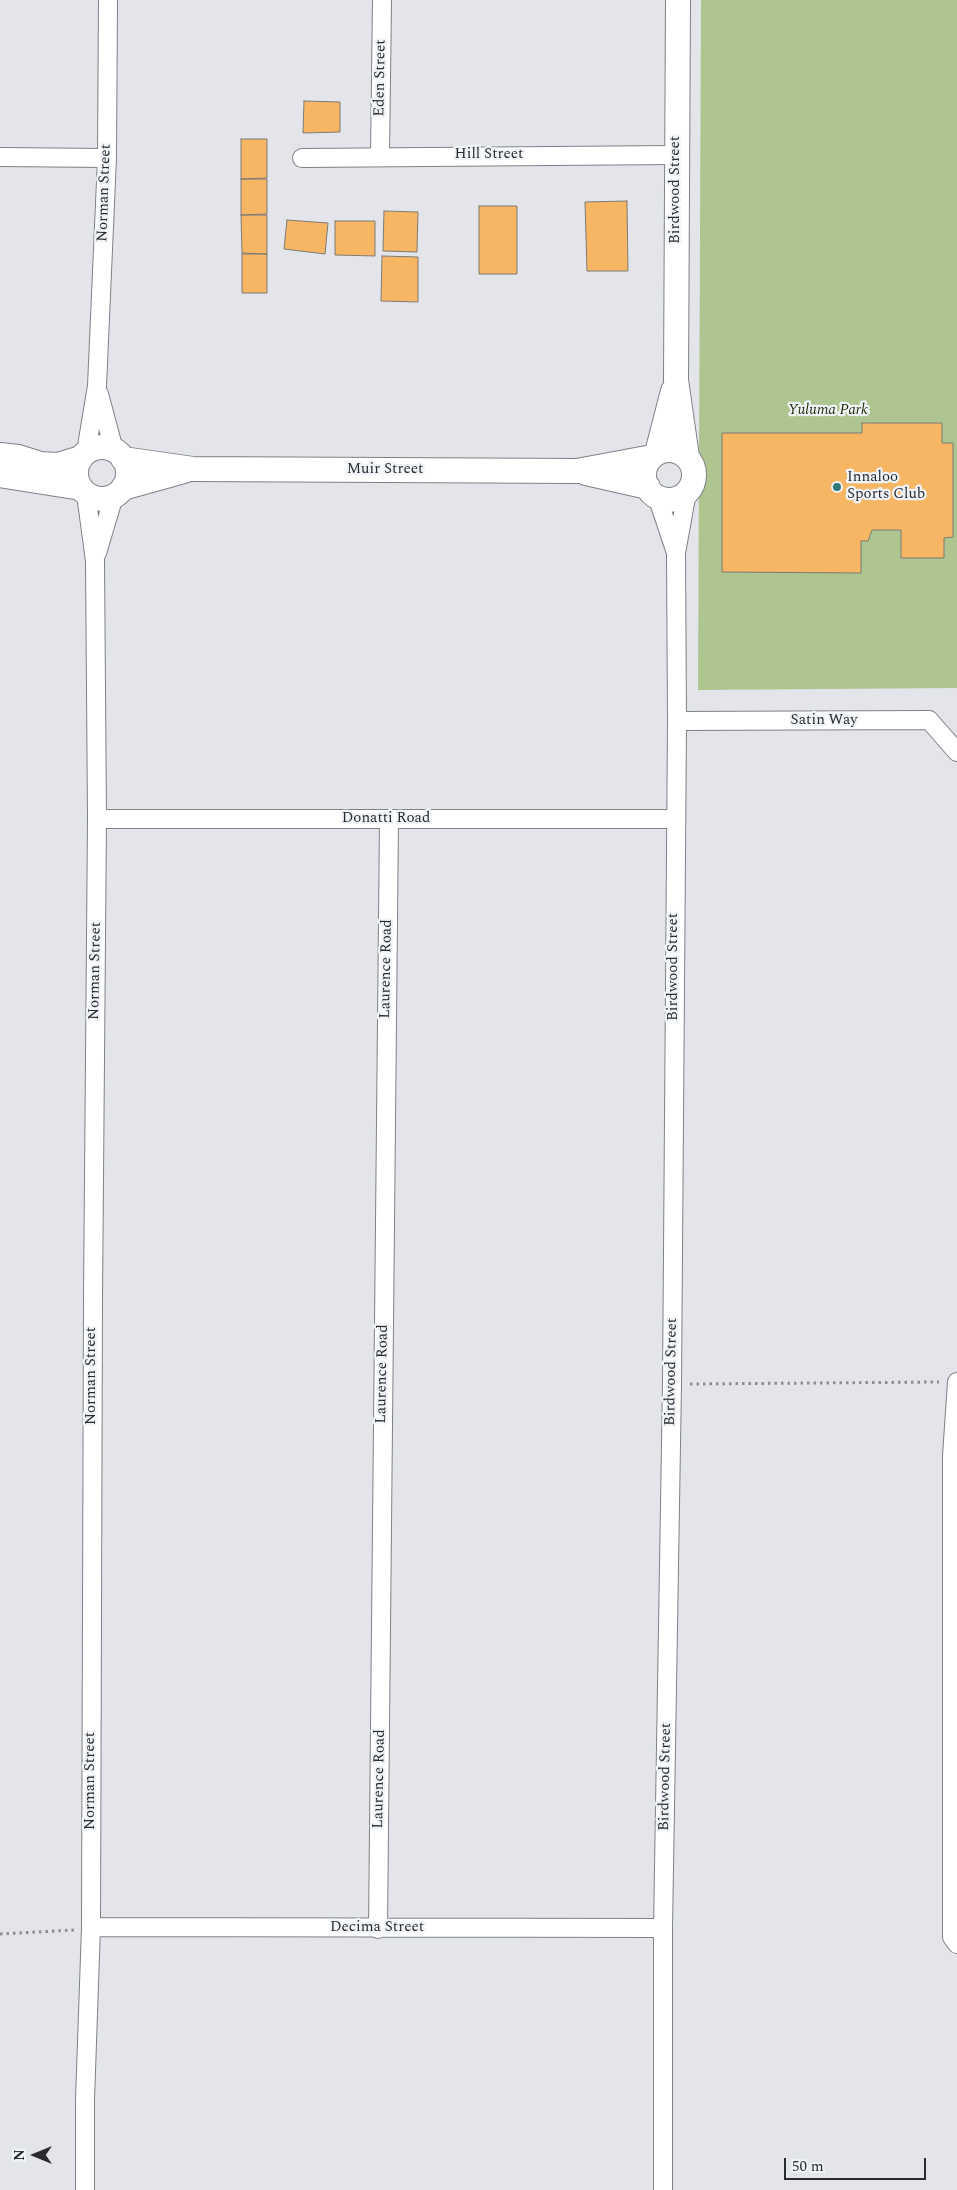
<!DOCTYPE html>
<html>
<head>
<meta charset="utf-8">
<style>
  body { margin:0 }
  #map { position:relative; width:957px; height:2190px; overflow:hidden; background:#e3e5ea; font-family:Spectral,serif }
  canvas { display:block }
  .north { position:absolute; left:10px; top:2130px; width:50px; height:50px; -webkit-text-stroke:4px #f0f3f8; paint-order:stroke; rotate:270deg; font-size:14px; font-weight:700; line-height:20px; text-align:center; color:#2a2b2d }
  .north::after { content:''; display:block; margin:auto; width:18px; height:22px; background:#2a2b2d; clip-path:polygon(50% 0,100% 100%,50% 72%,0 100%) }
  .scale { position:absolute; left:784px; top:2158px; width:142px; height:22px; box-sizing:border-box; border:2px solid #2a2b2d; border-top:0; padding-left:6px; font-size:15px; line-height:18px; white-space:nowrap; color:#2a2b2d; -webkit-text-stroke:4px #f0f3f8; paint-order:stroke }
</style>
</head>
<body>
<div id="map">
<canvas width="957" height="2190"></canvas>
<div class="north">N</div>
<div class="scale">50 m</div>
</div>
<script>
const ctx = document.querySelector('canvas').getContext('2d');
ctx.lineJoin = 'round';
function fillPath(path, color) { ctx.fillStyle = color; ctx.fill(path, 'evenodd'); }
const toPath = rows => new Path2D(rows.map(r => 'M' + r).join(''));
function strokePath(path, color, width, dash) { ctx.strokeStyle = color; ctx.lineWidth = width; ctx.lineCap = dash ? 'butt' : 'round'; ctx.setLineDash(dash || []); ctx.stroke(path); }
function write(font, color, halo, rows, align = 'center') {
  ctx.font = font + ' Spectral,serif'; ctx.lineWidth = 4.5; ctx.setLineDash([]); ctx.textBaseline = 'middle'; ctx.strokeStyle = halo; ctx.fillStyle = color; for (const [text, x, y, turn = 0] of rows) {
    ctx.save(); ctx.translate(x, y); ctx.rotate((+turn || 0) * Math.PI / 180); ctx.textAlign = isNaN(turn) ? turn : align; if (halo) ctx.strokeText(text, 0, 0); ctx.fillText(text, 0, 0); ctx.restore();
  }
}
fillPath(toPath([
  [701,0,957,0,957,688,698,690]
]), '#aec590');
const building = toPath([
  [304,101,340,102,340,132,303,133,304,101],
  [241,139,267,139,267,178,241,179,241,139],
  [241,179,267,179,267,214,241,215,241,179],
  [627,201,628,271,587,271,585,202,627,201],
  [479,206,517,206,517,274,479,274,479,206],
  [384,211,418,212,417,252,383,251,384,211],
  [241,215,267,215,267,254,242,253,241,215],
  [287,220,328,223,325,254,284,249,287,220],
  [335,221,375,221,375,256,335,255,335,221],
  [242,254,267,254,267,293,242,293,242,254],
  [382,256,418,257,418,302,381,301,382,256],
  [862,423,942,423,942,443,953,443,953,537,944,538,944,558,901,558,901,530,872,530,868,541,861,541,861,573,722,572,722,433,862,433,862,423]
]);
fillPath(building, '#f6b664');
strokePath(building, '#7d7a76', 1);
const street = toPath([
  [380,156,382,0],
  [0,157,107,158],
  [302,158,676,155],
  [99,394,114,450],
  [86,452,97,386,107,158,108,0],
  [657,496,675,550],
  [97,553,114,496],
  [677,721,929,720,957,752],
  [97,819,675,819],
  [957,1382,952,1456,952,1937,957,1944],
  [91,1927,663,1928],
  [378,1929,389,819],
  [85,2190,85,2100,91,1927,93,1297,97,819,95,561,86,494],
  [663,2190,663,1928,672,1384,677,721,676,553,687,492]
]);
const secondary = toPath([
  [678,0,676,380,687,457],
  '76 473a26 26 0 1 1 52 0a26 26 0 1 1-52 0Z',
  '644 475a25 25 0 1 1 50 0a25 25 0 1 1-50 0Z',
  [657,453,673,391],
  [0,455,18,457,40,464,58,465,81,458],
  [123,459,193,469,577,471,652,457],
  [586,473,648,487],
  [0,475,81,488],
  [123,488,184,471]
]);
strokePath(street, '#7f8186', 20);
strokePath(secondary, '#7f8186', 26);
strokePath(toPath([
  [690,1384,939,1382],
  [0,1934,74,1930]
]), '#8d8e92', 3, [2.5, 4]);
strokePath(street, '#fff', 18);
strokePath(secondary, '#fff', 24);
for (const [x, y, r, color] of [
  [837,487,5,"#2f797d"]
]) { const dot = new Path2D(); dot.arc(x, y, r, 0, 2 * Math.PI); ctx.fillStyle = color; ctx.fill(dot); strokePath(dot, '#f0f3f8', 2); }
write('15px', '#2a2b2d', '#f0f3f8', [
  ["Eden Street",381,78,-89],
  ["Hill Street",489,155],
  ["Birdwood Street",676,190,-90],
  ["Norman Street",105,193,-88],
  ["Muir Street",385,470],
  ["Satin Way",824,721],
  ["Donatti Road",386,819],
  ["Birdwood Street",674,967,-90],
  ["Laurence Road",387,969,-89],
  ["Norman Street",96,971,-89],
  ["Birdwood Street",672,1372,-89],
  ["Laurence Road",383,1374,-89],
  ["Norman Street",92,1376,-90],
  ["Birdwood Street",666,1777,-89],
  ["Laurence Road",380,1779,-89],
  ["Norman Street",91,1781,-90],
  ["Decima Street",377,1928]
]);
write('italic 15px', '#22300a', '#f0f3f8', [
  ["Yuluma Park",828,411]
]);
write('15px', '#2a2b2d', '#f0f3f8', [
  ["Innaloo",847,478],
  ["Sports Club",847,495]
], 'left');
</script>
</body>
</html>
